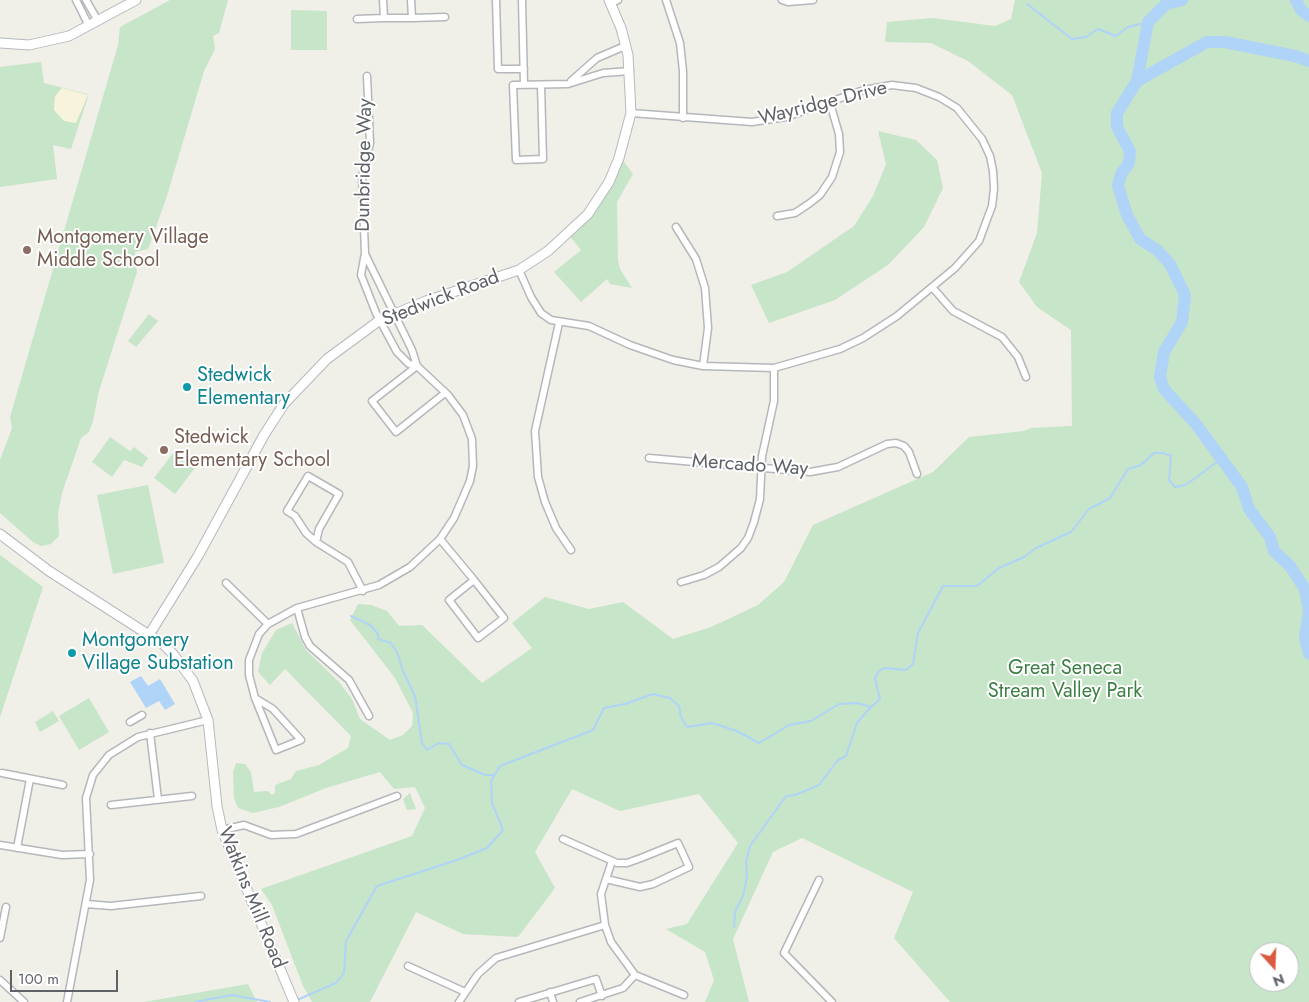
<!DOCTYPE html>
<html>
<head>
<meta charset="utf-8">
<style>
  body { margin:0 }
  #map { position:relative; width:1309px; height:1002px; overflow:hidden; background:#f0efe8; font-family:Jost,sans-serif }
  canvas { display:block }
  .north { position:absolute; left:1249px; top:942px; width:50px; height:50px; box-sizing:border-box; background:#fff; border:1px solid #bfc0c2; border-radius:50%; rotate:160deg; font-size:14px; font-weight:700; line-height:20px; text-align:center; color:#5f6267 }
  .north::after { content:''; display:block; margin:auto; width:18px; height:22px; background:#dc5942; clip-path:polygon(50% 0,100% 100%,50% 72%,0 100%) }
  .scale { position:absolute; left:10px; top:970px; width:108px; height:22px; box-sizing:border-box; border:2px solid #5f6267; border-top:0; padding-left:6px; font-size:15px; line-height:18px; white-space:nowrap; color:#5f6267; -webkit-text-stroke:4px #fff; paint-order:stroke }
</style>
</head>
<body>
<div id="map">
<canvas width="1309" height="1002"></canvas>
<div class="north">N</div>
<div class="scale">100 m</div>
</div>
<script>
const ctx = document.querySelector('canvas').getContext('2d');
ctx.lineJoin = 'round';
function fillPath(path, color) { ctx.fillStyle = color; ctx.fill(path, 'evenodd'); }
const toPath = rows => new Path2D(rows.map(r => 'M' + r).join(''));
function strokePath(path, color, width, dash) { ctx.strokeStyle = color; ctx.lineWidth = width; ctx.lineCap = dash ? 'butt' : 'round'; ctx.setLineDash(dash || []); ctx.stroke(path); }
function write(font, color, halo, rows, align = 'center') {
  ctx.font = font + ' Jost,sans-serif'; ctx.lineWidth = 4; ctx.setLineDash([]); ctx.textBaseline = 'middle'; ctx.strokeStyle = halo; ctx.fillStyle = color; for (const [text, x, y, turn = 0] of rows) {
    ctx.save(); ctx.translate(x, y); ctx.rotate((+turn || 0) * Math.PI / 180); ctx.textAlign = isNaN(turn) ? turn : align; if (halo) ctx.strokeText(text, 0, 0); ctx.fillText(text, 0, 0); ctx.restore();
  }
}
fillPath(toPath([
  [170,0,228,0,219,33,213,36,215,49,204,71,166,199,148,249,135,252,137,272,99,391,93,421,89,432,81,438,62,493,58,514,59,536,51,544,41,546,33,542,0,513,0,460,12,428,10,417,118,45,120,27],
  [1015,0,1309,0,1309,1002,950,1002,894,938,913,892,802,838,773,852,733,939,749,1002,705,1002,714,980,705,952,666,929,687,924,738,843,699,794,620,811,572,789,535,852,555,888,518,937,463,934,416,912,370,1002,312,1002,303,986,272,905,261,889,412,836,425,808,415,787,394,789,380,772,326,788,279,807,253,813,238,808,234,798,233,772,236,763,245,764,251,772,254,792,268,791,272,795,275,793,275,785,291,779,296,771,319,765,348,748,351,736,285,669,270,685,258,672,262,653,276,630,292,623,306,650,339,682,352,699,360,719,390,740,403,735,412,726,413,713,395,678,350,620,358,604,371,605,387,611,399,626,422,625,482,683,532,648,512,623,545,597,589,609,623,602,673,639,711,627,758,605,784,582,813,525,933,472,969,437,1024,431,1031,428,1072,426,1071,330,1037,307,1019,282,1037,233,1042,173,1012,95,968,61,931,43,885,42,887,22,932,18,995,26,1011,19],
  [1259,952,1289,952,1289,982,1259,982],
  [291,10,327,11,327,50,291,50],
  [41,62,44,83,87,94,88,97,71,149,53,145,57,179,0,187,0,67],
  [878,131,916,140,937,160,943,188,924,227,888,265,835,300,769,323,751,285,787,272,854,226,873,196,886,164],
  [621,158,633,174,617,202,618,261,620,269,632,288,610,284,607,279,581,302,554,272,581,250,568,234,584,219],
  [149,314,158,321,136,347,128,341],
  [110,437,130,451,134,447,148,458,142,467,124,460,112,477,92,462],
  [174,452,195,468,175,494,154,478],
  [148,485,164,563,113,574,97,495],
  [0,555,43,587,0,717],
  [89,698,109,732,79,750,59,716],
  [53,711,59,721,40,732,35,722],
  [410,793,416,809,407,810,403,799],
  [248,984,257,1002,144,1002]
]), '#c7e5c9');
fillPath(toPath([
  [62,88,88,95,76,123,64,121,54,110,55,96]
]), '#f8f3db');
fillPath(toPath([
  [141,676,148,686,160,679,175,704,165,710,159,701,146,708,130,682]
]), '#b0d3f8');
strokePath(toPath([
  [1027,4,1072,39,1086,37,1098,29,1116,36,1128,27,1148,22],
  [351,616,370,625,378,634,378,639,391,643,397,652,403,671,415,696,422,743,427,750,439,743,449,744,462,765,485,775,493,775],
  [734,927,735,912,743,896,747,877,746,862,750,846,786,796,795,795,819,785,838,760,846,756,857,723,870,708],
  [297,1000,336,983,344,973,346,941,377,886,457,860,487,848,503,830,492,803,491,781,500,766,593,730,604,708,625,704,653,694,670,698,679,706,681,717,687,727,712,723,737,731,759,743,789,725,811,721,839,704,857,703,871,707,880,699,875,679,878,672,884,668,906,670,913,664,918,633,943,586,977,586,999,568,1024,557,1036,548,1071,532,1089,509,1110,498,1128,469,1141,465,1154,453,1163,453,1171,456,1169,480,1175,487,1185,485,1194,479,1221,459],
  [195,1002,232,995,270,1002]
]), '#b0d3f8', 2);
strokePath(toPath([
  [1182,0,1166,4,1148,22,1137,81,1117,113,1117,127,1130,151,1129,163,1121,174,1118,186,1127,215,1140,239,1157,250,1170,264,1185,295,1182,322,1164,352,1160,377,1164,389,1196,424,1242,487,1249,509,1270,537,1274,551,1290,566,1305,589,1309,611,1305,637,1309,654],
  [1296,0,1301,10,1309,16],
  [1137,81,1207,42,1225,42,1295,56,1309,61]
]), '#b0d3f8', 12);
const street = toPath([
  [76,0,89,26],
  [86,0,98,21],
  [383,0,384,18,412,18,411,0],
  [496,0,498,69,524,69],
  [522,0,524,85],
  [666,0,680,43,683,71,683,118],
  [782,0,788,2,813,0],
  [611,3,618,0],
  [412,18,445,17],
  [357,19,384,18],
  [571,81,597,58,625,46],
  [541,85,543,159,516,160,513,85,568,84,603,73,630,71],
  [777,216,795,213,810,203,820,195,832,177,840,152,839,134,830,103],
  [676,227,696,259,705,288,708,328,703,366],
  [365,254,412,350,417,366],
  [519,270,531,297,541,313,551,320,589,326,630,345,673,360,703,366,774,368,840,349,863,338,897,316,955,268,979,241,992,206,994,189,993,171,990,156,982,139,957,108,939,97,916,88,892,85,864,90,786,117,752,122,631,113],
  [932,287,953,311,1002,337,1018,357,1026,377],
  [559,323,535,431,538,477,545,502,556,528,571,550],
  [417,366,372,401,396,432,445,393],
  [649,458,810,472,838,467,887,444,896,443,904,446,909,452,917,474],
  [440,539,474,580,504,618,478,638,449,600,474,580],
  [316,542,319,529,339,494,308,476,287,511,295,516,306,533,316,542,348,562,363,591],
  [681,582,704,575,719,567,741,548,748,538,754,522,760,499,762,456,774,401,774,368],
  [226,583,268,624],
  [297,608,305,637,310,646,349,680,369,716],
  [255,698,273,709,301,740,276,750,255,698,249,675,249,660,259,634,268,624,297,608,379,585,410,567,440,539,454,518,470,481,473,466,472,439,463,415,448,395,417,366,409,364,397,352,376,313,361,275,365,253,362,177,370,143,367,76],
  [130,722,142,715],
  [150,733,158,799],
  [2,773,63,785],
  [111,805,192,796],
  [222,830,244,825,271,835,296,834,397,796],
  [563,839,617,863,627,863,641,858,678,843,689,867,653,884,640,887,606,879],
  [0,845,62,855,90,854],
  [17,848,30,779],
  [612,861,601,894,605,925,611,942,635,975,684,995],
  [819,880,784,953,832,1002],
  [86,904,111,906,201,896],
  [0,938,6,907],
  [408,966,465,992],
  [0,980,24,1002],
  [550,992,553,1002],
  [67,1002,90,880,86,798,93,775,109,755,138,737,208,720],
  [459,1002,478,974,496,958,605,925],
  [519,1002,596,979,602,996],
  [580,1002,623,988,635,975]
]);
const secondary = toPath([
  [0,43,29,45,69,36,136,0],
  [0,534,49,571,163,644,173,654,193,681,208,720,217,806,222,830,294,1002],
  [149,635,198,556,264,435,284,404,327,359,380,320,426,301,519,270,548,251,588,214,609,182,619,158,631,113,628,55,621,28,609,0]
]);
strokePath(street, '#b5b7bb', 9);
strokePath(secondary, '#b6b9be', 11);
strokePath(street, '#fff', 6);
strokePath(secondary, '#fff', 9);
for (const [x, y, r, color] of [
  [27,250,5,"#8d6e63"],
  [187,387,5,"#0f9aa8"],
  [164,450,5,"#8d6e63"],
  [72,653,5,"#0f9aa8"]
]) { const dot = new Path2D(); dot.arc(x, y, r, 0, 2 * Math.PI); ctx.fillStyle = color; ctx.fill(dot); strokePath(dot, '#fff', 2); }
write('20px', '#5f6267', '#fff', [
  ["Wayridge Drive",823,104,-14],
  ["Dunbridge Way",365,165,-89],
  ["Stedwick Road",441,299,-21],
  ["Mercado Way",750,466,4],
  ["Watkins Mill Road",251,898,68]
]);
write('20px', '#785e54', '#fff', [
  ["Montgomery Village",37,238],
  ["Middle School",37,261],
  ["Stedwick",174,438],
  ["Elementary School",174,461]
], 'left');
write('20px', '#0d838f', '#fff', [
  ["Stedwick",197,376],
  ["Elementary",197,399],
  ["Montgomery",82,641],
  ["Village Substation",82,664]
], 'left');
write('20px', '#3c8144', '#fff', [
  ["Great Seneca",1065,669],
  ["Stream Valley Park",1065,692]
]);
</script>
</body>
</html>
